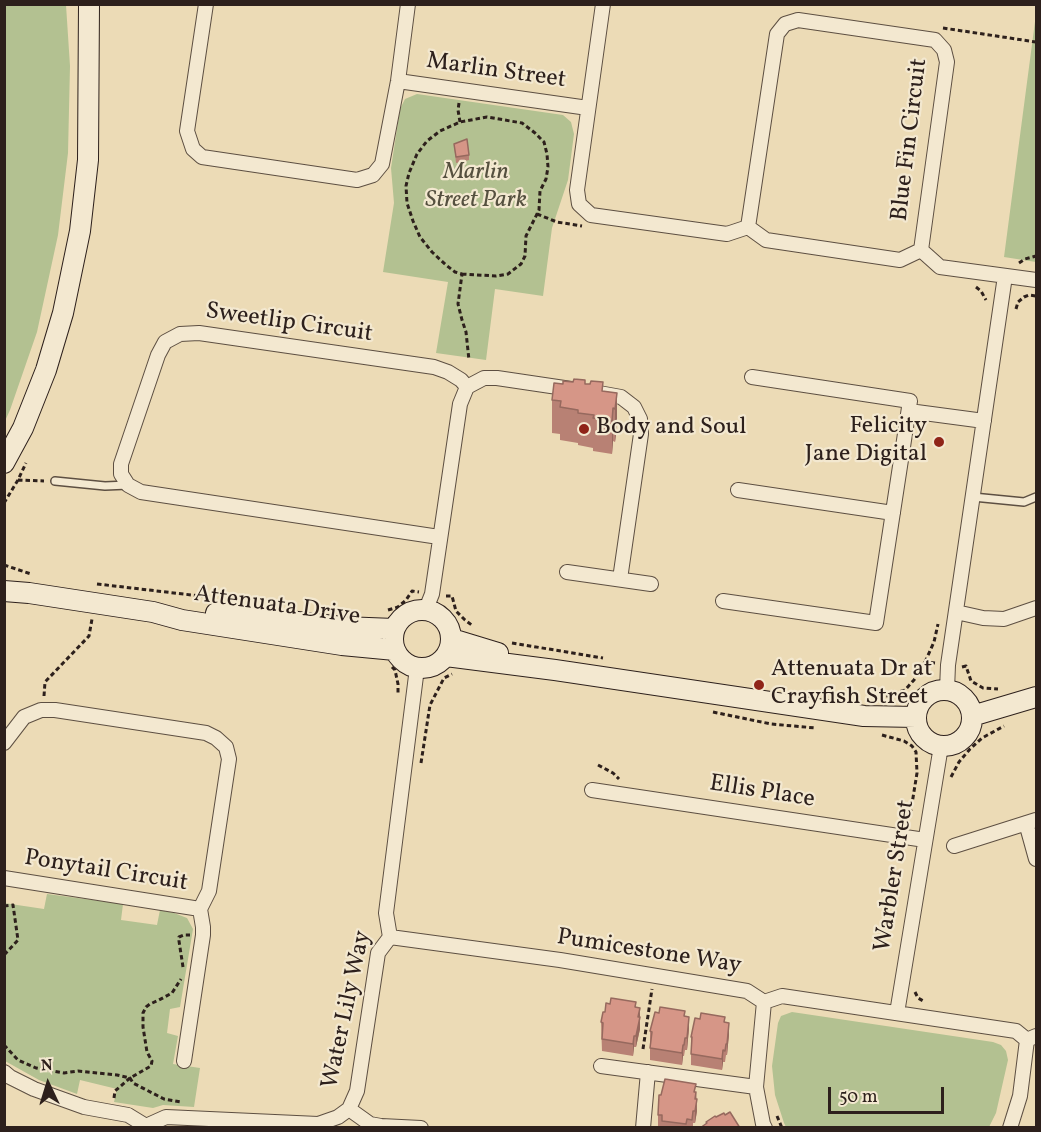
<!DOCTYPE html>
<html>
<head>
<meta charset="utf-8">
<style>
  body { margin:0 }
  #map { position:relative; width:1041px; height:1132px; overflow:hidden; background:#ecdbb6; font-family:Vollkorn,serif }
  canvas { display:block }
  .frame { position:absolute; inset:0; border:6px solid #2d201c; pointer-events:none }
  .north { position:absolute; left:18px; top:1054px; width:60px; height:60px; -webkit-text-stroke:4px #f3e8d0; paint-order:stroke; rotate:356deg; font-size:16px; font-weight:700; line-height:24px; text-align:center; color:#2d201c }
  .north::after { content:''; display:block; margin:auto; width:21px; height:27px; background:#2d201c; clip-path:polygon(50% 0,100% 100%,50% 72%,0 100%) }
  .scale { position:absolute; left:828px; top:1087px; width:116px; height:27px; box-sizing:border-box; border:3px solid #2d201c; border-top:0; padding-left:8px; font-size:18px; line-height:21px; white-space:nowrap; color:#2d201c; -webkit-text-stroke:4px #f3e8d0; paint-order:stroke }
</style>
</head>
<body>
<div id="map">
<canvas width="1041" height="1132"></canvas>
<div class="frame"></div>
<div class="north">N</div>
<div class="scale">50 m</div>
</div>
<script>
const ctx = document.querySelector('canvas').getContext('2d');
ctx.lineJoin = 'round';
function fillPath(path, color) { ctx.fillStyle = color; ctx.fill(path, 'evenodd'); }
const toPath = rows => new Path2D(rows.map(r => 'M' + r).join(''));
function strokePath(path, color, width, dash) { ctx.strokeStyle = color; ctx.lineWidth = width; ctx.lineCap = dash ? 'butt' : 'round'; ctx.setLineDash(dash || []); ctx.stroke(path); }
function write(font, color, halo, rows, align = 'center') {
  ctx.font = font + ' Vollkorn,serif'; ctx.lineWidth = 4.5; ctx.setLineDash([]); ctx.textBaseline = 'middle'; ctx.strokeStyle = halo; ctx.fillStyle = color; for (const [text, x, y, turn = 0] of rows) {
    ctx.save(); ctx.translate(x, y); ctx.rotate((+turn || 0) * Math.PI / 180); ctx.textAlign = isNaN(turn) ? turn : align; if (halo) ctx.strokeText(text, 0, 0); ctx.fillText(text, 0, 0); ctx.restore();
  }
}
fillPath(toPath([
  [5,4,66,5,70,66,68,153,58,235,37,332,10,410,5,421],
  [1036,14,1036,262,1004,257],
  [417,94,563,115,571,122,574,134,568,180,552,228,543,296,495,289,486,360,436,353,448,282,383,272,394,203,391,168,400,109,405,99],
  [47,894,123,904,121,920,157,925,160,910,174,913,187,918,193,929,180,1007,170,1009,167,1033,178,1036,173,1064,200,1068,194,1107,163,1105,153,1108,114,1102,117,1089,80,1080,77,1094,39,1080,5,1061,4,903,44,909],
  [792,1012,993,1042,1001,1045,1006,1051,1008,1060,996,1113,989,1127,786,1127,784,1123,775,1095,772,1066,778,1023,781,1016]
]), '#b3c191');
const lane = toPath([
  [55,481,105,486,128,485],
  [973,497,1024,502,1036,497]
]);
const street = toPath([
  [206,4,187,131,193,149,202,157,357,180,373,175,382,164,398,81,408,4],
  [603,4,577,190,579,204,591,215,727,234,748,227,766,240,900,260,921,250,940,267,1036,280],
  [398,81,588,108],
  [748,227,777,34,785,24,798,20,935,40,944,50,947,62,921,250],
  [467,387,484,378,497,378,571,389],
  [599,393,621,397,634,407,640,419,641,434,620,579],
  [909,411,984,421],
  [738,490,893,513],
  [567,572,651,584],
  [723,601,876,623,910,401,752,377],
  [426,609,432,594,460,404,467,387,461,380,448,372,434,367,199,333,180,334,165,342,158,355,121,464,121,474,128,485,141,492,439,537],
  [956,612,983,618,1004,619,1036,608],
  [947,690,948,665,1005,276],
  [4,743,24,717,41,710,55,710,206,733,216,738,226,747,229,759,209,891,200,909,203,927,203,935,184,1061],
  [592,790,925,840],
  [1026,823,1036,859],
  [954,846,1036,820],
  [4,878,200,909],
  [390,937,560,960,747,991,764,1002,782,996,1016,1031,1027,1040,1036,1036],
  [764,1002,756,1087,763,1124,765,1128],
  [897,1013,941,746],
  [601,1066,756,1087],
  [4,1072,10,1077,34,1089,84,1107,128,1115,146,1126,166,1117,318,1124,338,1117,349,1109,357,1091,378,953,390,937,386,913,417,668],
  [349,1109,370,1124,381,1126,421,1128],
  [643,1128,648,1072],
  [1010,1128,1020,1096,1027,1040]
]);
const secondary = toPath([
  [4,463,23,428,46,370,63,313,80,231,88,160,89,4],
  [4,591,29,593,153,612,182,620,342,645,395,650],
  '393 639a29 29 0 1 1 58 0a29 29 0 1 1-58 0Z',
  [216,613,343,627,394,629],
  [452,639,498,653],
  [446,656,555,670,864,716,916,717],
  '916 718a28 28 0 1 1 56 0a28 28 0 1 1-56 0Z',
  [972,716,1036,697]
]);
strokePath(lane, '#5d4f42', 10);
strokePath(street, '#5d4f42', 16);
strokePath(secondary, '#2d201c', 22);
strokePath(toPath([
  [943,28,1036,42],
  [459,103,458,110,460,122],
  [537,214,557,222,582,226],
  [1019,263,1025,259,1036,256],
  [462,274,496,276,508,274,521,264,525,256,526,236,539,210,540,191,546,179,548,167,547,154,544,142,535,133,522,123,487,117,460,122,440,131,427,141,417,154,409,173,406,186,407,203,413,221,420,237,432,252,446,265,455,272,462,274,458,304,462,320,466,332,469,360],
  [976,287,981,291,986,300],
  [1016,309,1018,302,1024,297,1029,295,1036,296],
  [18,480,44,481],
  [4,503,18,480,26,463],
  [4,565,31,574],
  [97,584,209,597],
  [446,596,452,596,456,611,465,620,473,626],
  [388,610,398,607,406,600,412,591,419,592],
  [512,643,603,658],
  [925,662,934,642,938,624],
  [392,667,395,670,398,684,398,693],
  [962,667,966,666,971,681,983,688,998,689],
  [44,696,45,682,89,636,92,619],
  [879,698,884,697,905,690,914,680,925,662,935,663],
  [713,712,771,724,816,728],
  [882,735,904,741,912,746,916,752,917,773,911,810,907,817,899,822],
  [421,763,430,705,444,678,452,674],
  [598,765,613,773,619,779],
  [951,777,959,762,970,749,982,738,1004,726],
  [4,906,13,905,18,940,4,955],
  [183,967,179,941,179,937,184,935,190,935],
  [915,992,918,998,925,1002],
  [4,1045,18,1060,36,1068,64,1073,78,1071,117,1075,130,1078,133,1083,164,1099,181,1102],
  [643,1049,652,989],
  [114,1098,115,1091,130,1078,151,1066,152,1061,147,1052,143,1027,143,1013,146,1007,150,1004,159,1000,172,993,181,979],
  [777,1116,782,1128]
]), '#2d201c', 3, [4.5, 3]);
strokePath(lane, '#f3e8d0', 7);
strokePath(street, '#f3e8d0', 14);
strokePath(secondary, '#f3e8d0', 20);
fillPath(toPath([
  [454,144,469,155,469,160,456,163],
  [563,384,585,384,603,391,617,393,617,426,615,442,613,441,612,454,593,451,593,448,578,445,578,443,560,440,560,434,552,433,552,400],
  [636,1007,640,1008,640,1029,636,1047,634,1047,633,1056,602,1051,601,1022],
  [685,1016,689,1028,687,1050,685,1050,684,1056,683,1056,682,1065,650,1060,650,1031],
  [725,1022,729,1034,727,1055,726,1055,725,1062,723,1062,722,1070,691,1065,691,1037],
  [696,1092,697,1111,695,1123,693,1123,693,1128,662,1128,662,1127,658,1126,658,1115]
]), '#b88174');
fillPath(toPath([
  [617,393,617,426,615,442,615,409],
  [613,408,613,441,612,454,612,421],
  [640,1008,640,1029,636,1047,636,1036],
  [689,1017,689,1028,687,1050,687,1038],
  [729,1023,729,1034,727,1055,727,1044],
  [634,1036,634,1047,633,1056,633,1044],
  [683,1045,683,1056,682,1065,682,1053],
  [723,1050,723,1062,722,1070,722,1059],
  [696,1092,697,1111,695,1123,695,1099]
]), '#96695e');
const building = toPath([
  [467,139,469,155,456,157,454,144,467,139],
  [574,379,585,380,585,384,590,384,591,381,603,382,602,391,617,393,615,409,613,408,612,421,593,418,594,415,578,413,578,410,560,407,561,401,552,400,554,383,563,384,563,381,573,382,574,379],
  [611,998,636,1002,635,1007,640,1008,638,1017,640,1017,636,1036,634,1036,633,1044,602,1039,603,1023,601,1022,603,1012,605,1012,606,1003,610,1004,611,998],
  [660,1007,685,1011,684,1016,689,1017,687,1038,685,1038,684,1045,683,1045,682,1053,650,1048,652,1032,650,1031,655,1012,659,1013,660,1007],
  [701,1013,725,1017,724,1022,729,1023,727,1044,726,1044,725,1051,723,1050,722,1059,691,1054,692,1037,691,1037,695,1018,700,1019,701,1013],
  [665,1079,696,1084,694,1092,696,1092,695,1099,697,1099,695,1111,693,1111,692,1120,687,1119,686,1124,662,1121,662,1115,658,1115,659,1095,661,1095,665,1079],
  [730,1112,740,1128,700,1128,707,1123,706,1122,715,1116,716,1117,724,1113,725,1115,730,1112]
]);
fillPath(building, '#d69687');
strokePath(building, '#96695e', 1.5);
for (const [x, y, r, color] of [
  [584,429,6,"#8f2418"],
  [939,442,6,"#8f2418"],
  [759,685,6,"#8f2418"]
]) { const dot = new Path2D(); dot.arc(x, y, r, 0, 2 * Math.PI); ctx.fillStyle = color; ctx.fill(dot); strokePath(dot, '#f3e8d0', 2); }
write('24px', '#2d201c', '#f3e8d0', [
  ["Marlin Street",496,72,8],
  ["Blue Fin Circuit",911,140,-83],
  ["Sweetlip Circuit",289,324,8],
  ["Attenuata Drive",277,607,8],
  ["Ellis Place",762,793,9],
  ["Ponytail Circuit",106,872,9],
  ["Warbler Street",896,876,-81],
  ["Pumicestone Way",649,953,9],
  ["Water Lily Way",348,1010,-78]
]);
write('italic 24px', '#55503f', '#f3e8d0', [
  ["Marlin",476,174],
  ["Street Park",476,202]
]);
write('24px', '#2d201c', '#f3e8d0', [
  ["Felicity",927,428,"right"],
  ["Jane Digital",927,456,"right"],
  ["Body and Soul",596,429],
  ["Attenuata Dr at",771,671],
  ["Crayfish Street",771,699]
], 'left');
</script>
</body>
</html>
